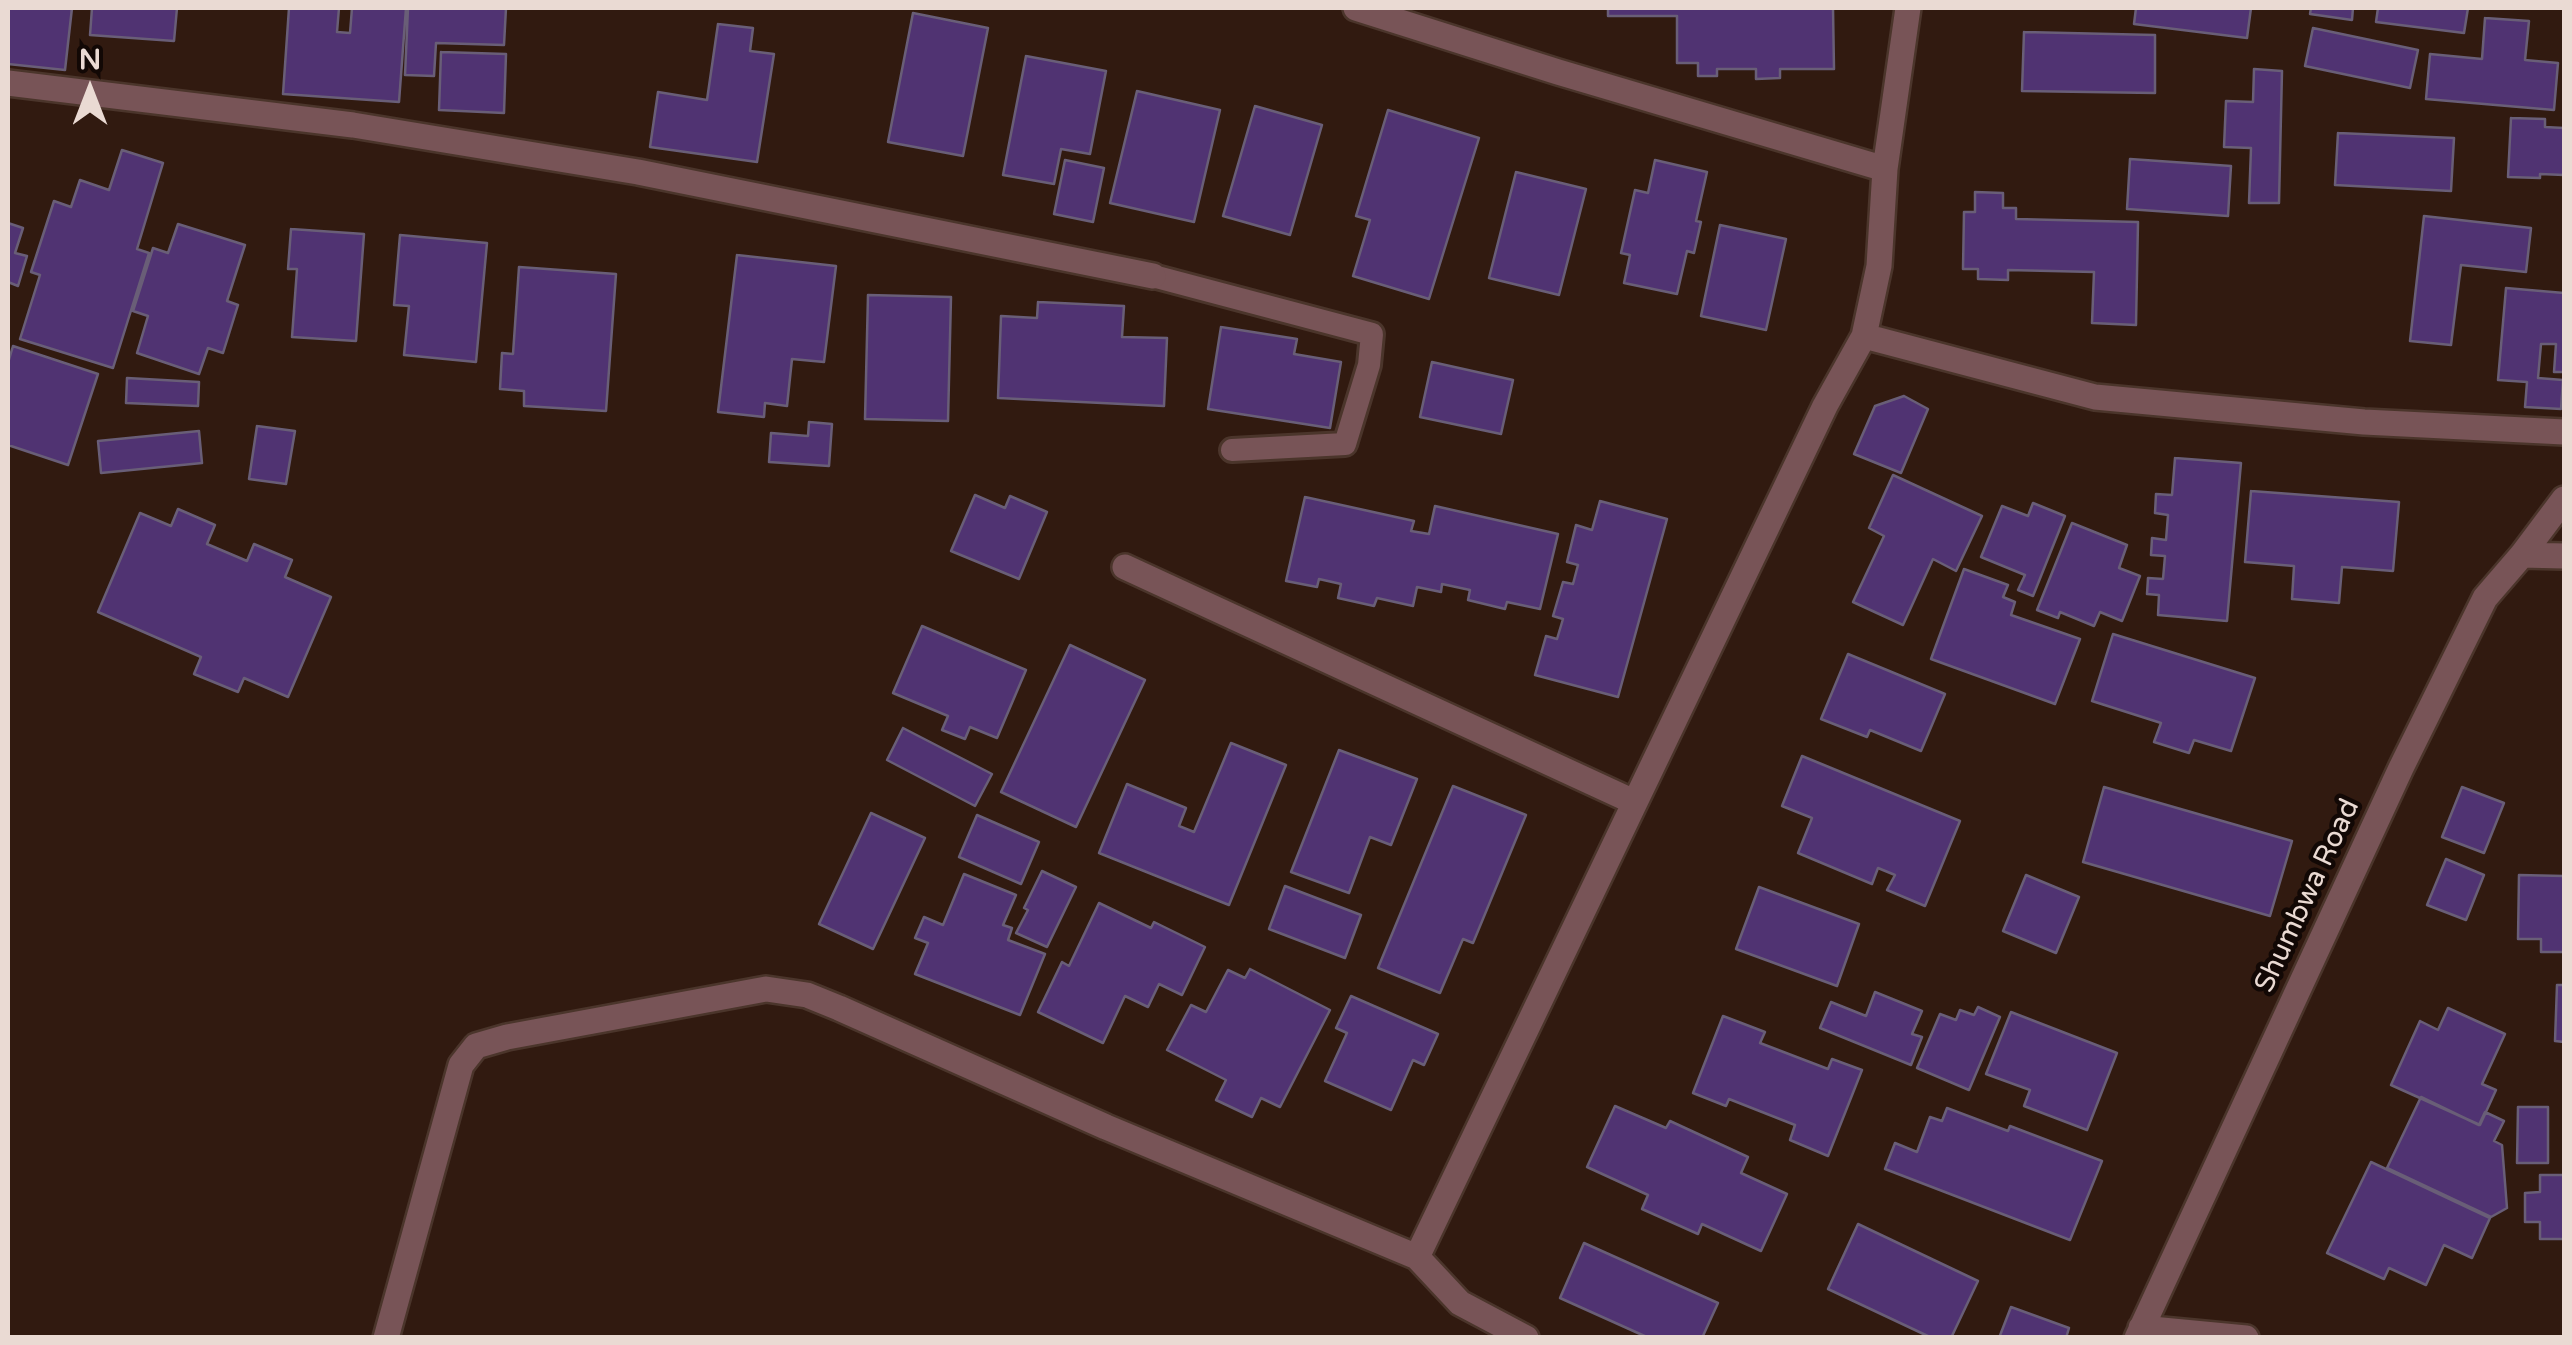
<!DOCTYPE html>
<html>
<head>
<meta charset="utf-8">
<style>
  body { margin:0 }
  #map { position:relative; width:2572px; height:1345px; overflow:hidden; background:#311a10; font-family:"Varela Round",sans-serif }
  canvas { display:block }
  .frame { position:absolute; inset:0; border:10px solid #eadad3; pointer-events:none }
  .north { position:absolute; left:40px; top:40px; width:100px; height:100px; -webkit-text-stroke:8px #120805; paint-order:stroke; rotate:0deg; font-size:28px; font-weight:700; line-height:40px; text-align:center; color:#eadad3 }
  .north::after { content:''; display:block; margin:auto; width:35px; height:45px; background:#eadad3; clip-path:polygon(50% 0,100% 100%,50% 72%,0 100%) }
</style>
</head>
<body>
<div id="map">
<canvas width="2572" height="1345"></canvas>
<div class="frame"></div>
<div class="north">N</div>
</div>
<script>
const ctx = document.querySelector('canvas').getContext('2d');
ctx.lineJoin = 'round';
function fillPath(path, color) { ctx.fillStyle = color; ctx.fill(path, 'evenodd'); }
const toPath = rows => new Path2D(rows.map(r => 'M' + r).join(''));
function strokePath(path, color, width, dash) { ctx.strokeStyle = color; ctx.lineWidth = width; ctx.lineCap = dash ? 'butt' : 'round'; ctx.setLineDash(dash || []); ctx.stroke(path); }
function write(font, color, halo, rows, align = 'center') {
  ctx.font = font + ' "Varela Round",sans-serif'; ctx.lineWidth = 9; ctx.setLineDash([]); ctx.textBaseline = 'middle'; ctx.strokeStyle = halo; ctx.fillStyle = color; for (const [text, x, y, turn = 0] of rows) {
    ctx.save(); ctx.translate(x, y); ctx.rotate((+turn || 0) * Math.PI / 180); ctx.textAlign = isNaN(turn) ? turn : align; if (halo) ctx.strokeText(text, 0, 0); ctx.fillText(text, 0, 0); ctx.restore();
  }
}
const building = toPath([
  [8,8,72,8,65,70,8,64,8,8],
  [92,8,177,8,174,41,90,35,92,8],
  [289,8,339,8,337,32,350,33,352,8,406,8,399,102,283,94,289,8],
  [408,8,506,8,504,45,436,43,434,76,405,75,408,8],
  [1608,8,1833,8,1834,69,1780,69,1780,78,1756,79,1756,69,1717,69,1717,76,1698,76,1698,63,1677,63,1677,16,1608,16,1608,8],
  [2136,8,2251,8,2247,38,2134,24,2136,8],
  [2311,8,2353,8,2352,20,2310,14,2311,8],
  [2378,8,2468,8,2464,33,2376,22,2378,8],
  [913,13,988,28,963,156,888,142,913,13],
  [2485,18,2529,21,2525,60,2558,63,2554,110,2426,99,2430,54,2482,59,2485,18],
  [718,24,753,28,750,51,774,54,757,162,650,147,658,92,707,100,718,24],
  [2313,28,2418,50,2410,88,2305,66,2313,28],
  [2024,32,2155,35,2155,93,2022,91,2024,32],
  [441,52,506,54,504,113,439,110,441,52],
  [1026,56,1106,71,1090,154,1061,149,1054,184,1003,175,1026,56],
  [2254,69,2282,71,2279,203,2249,203,2251,148,2224,147,2226,101,2253,102,2254,69],
  [1137,91,1220,110,1194,222,1110,203,1137,91],
  [1255,106,1322,125,1290,235,1223,216,1255,106],
  [1388,110,1479,138,1429,299,1353,276,1370,220,1356,216,1388,110],
  [2511,118,2545,119,2545,127,2564,128,2564,175,2540,174,2540,178,2508,177,2511,118],
  [2338,133,2454,138,2451,191,2335,185,2338,133],
  [122,150,163,163,137,249,149,253,113,368,20,339,40,275,31,272,54,201,71,207,80,180,109,190,122,150],
  [2130,159,2231,166,2228,216,2127,209,2130,159],
  [1065,160,1104,168,1093,222,1054,214,1065,160],
  [1655,160,1707,172,1696,221,1701,222,1694,253,1687,251,1677,294,1624,283,1630,255,1621,253,1635,190,1648,193,1655,160],
  [1516,172,1586,189,1559,295,1489,278,1516,172],
  [1975,192,2003,193,2003,208,2016,208,2016,219,2138,222,2136,325,2092,323,2094,272,2008,270,2008,280,1978,279,1978,269,1963,269,1964,212,1975,212,1975,192],
  [2424,216,2531,228,2526,272,2461,265,2451,345,2410,341,2424,216],
  [8,223,23,228,15,253,27,256,18,286,8,282,8,223],
  [178,224,245,245,227,301,238,305,223,353,208,348,199,374,137,353,148,316,133,311,153,248,168,253,178,224],
  [1720,225,1786,239,1766,330,1701,316,1720,225],
  [291,229,364,234,356,341,292,337,297,269,288,269,291,229],
  [400,235,487,243,476,362,404,355,409,306,394,305,400,235],
  [737,255,836,266,824,362,792,359,787,406,765,403,764,417,718,412,737,255],
  [519,267,616,274,606,411,524,406,524,391,500,389,502,353,513,354,519,267],
  [2506,288,2564,293,2564,372,2554,372,2556,344,2541,344,2538,378,2563,380,2561,409,2525,407,2527,382,2498,380,2506,288],
  [868,295,951,297,948,421,865,419,868,295],
  [1038,302,1124,306,1122,337,1167,338,1164,406,998,398,1001,316,1037,318,1038,302],
  [1221,327,1297,339,1294,354,1341,362,1330,428,1208,409,1221,327],
  [13,346,98,374,68,465,8,445,8,363,13,346],
  [1432,362,1513,380,1501,434,1420,417,1432,362],
  [127,378,199,382,198,406,126,403,127,378],
  [1904,396,1928,409,1901,473,1854,454,1875,406,1904,396],
  [809,422,832,424,829,466,769,462,771,433,808,436,809,422],
  [257,426,295,431,286,484,249,479,257,426],
  [199,431,202,463,101,473,98,441,199,431],
  [2175,458,2241,463,2227,621,2158,615,2159,595,2147,594,2148,578,2163,579,2165,556,2151,555,2152,538,2166,540,2168,515,2155,513,2156,494,2172,495,2175,458],
  [1893,475,1982,516,1956,571,1933,559,1903,625,1853,602,1884,536,1869,528,1893,475],
  [2251,491,2399,502,2393,571,2342,567,2339,603,2292,599,2294,566,2245,562,2251,491],
  [975,495,1005,508,1010,496,1047,512,1019,579,951,551,975,495],
  [1305,497,1414,521,1411,531,1429,534,1435,506,1558,534,1540,609,1507,602,1505,609,1468,600,1470,590,1442,584,1441,592,1417,587,1413,606,1377,598,1374,606,1338,598,1341,584,1319,579,1317,587,1286,581,1305,497],
  [1600,501,1667,519,1618,697,1535,675,1546,636,1557,639,1563,619,1553,616,1563,582,1573,584,1578,565,1567,562,1576,525,1592,530,1600,501],
  [2033,503,2065,516,2033,596,2018,590,2025,575,1981,557,2002,506,2028,516,2033,503],
  [178,509,215,525,207,544,247,561,254,544,292,560,285,577,331,597,288,697,244,678,238,692,194,674,201,657,98,612,140,513,171,526,178,509],
  [2072,523,2127,545,2119,568,2140,576,2122,621,2100,612,2094,626,2060,612,2058,618,2037,610,2072,523],
  [1964,569,2008,585,2003,597,2015,602,2011,615,2080,639,2055,704,1931,659,1964,569],
  [922,626,1026,670,997,738,970,727,965,739,942,730,948,716,893,693,922,626],
  [2113,634,2255,678,2231,751,2194,740,2189,753,2154,742,2161,723,2092,701,2113,634],
  [1070,645,1145,680,1076,827,1001,792,1070,645],
  [1848,654,1945,694,1921,751,1870,730,1867,737,1821,719,1848,654],
  [903,728,992,774,975,806,887,760,903,728],
  [1231,743,1286,765,1229,905,1099,853,1127,784,1186,808,1179,826,1194,832,1231,743],
  [1339,750,1417,779,1391,845,1370,837,1349,893,1291,872,1339,750],
  [1802,756,1960,821,1925,906,1887,890,1895,875,1878,868,1872,884,1798,853,1812,818,1782,806,1802,756],
  [1453,786,1526,815,1473,943,1463,939,1440,993,1378,968,1453,786],
  [2104,787,2292,841,2270,916,2083,862,2104,787],
  [2462,787,2504,803,2484,853,2442,837,2462,787],
  [871,813,925,838,873,949,819,924,871,813],
  [977,815,1039,842,1021,884,959,857,977,815],
  [2446,859,2484,875,2466,920,2427,905,2446,859],
  [1042,871,1076,887,1047,947,1016,933,1028,910,1024,908,1042,871],
  [964,874,1016,895,1003,925,1012,928,1008,940,1045,954,1020,1015,915,974,928,943,915,938,924,917,943,925,964,874],
  [2026,875,2079,897,2056,953,2003,931,2026,875],
  [2519,875,2564,876,2564,952,2541,952,2541,939,2518,939,2519,875],
  [1285,886,1361,915,1345,958,1269,929,1285,886],
  [1759,887,1859,924,1837,986,1736,949,1759,887],
  [1099,903,1151,928,1154,922,1205,947,1182,995,1159,984,1148,1007,1125,996,1103,1043,1038,1012,1062,962,1069,966,1099,903],
  [1250,969,1330,1010,1280,1107,1261,1098,1252,1117,1216,1100,1226,1080,1167,1050,1191,1005,1206,1012,1228,970,1245,978,1250,969],
  [2557,985,2564,985,2564,1042,2555,1041,2557,985],
  [1875,992,1922,1011,1912,1034,1922,1037,1911,1065,1820,1028,1831,1002,1866,1016,1875,992],
  [1351,996,1438,1034,1424,1065,1413,1060,1391,1110,1325,1081,1347,1033,1336,1028,1351,996],
  [1978,1007,2000,1017,1969,1090,1917,1068,1940,1014,1956,1020,1960,1010,1974,1015,1978,1007],
  [2448,1008,2505,1034,2482,1084,2496,1090,2480,1125,2391,1085,2420,1021,2438,1030,2448,1008],
  [2011,1012,2117,1053,2087,1130,2024,1106,2030,1090,1986,1074,2011,1012],
  [1723,1016,1765,1032,1760,1043,1828,1069,1832,1059,1862,1070,1828,1156,1790,1140,1795,1125,1729,1099,1726,1106,1693,1093,1723,1016],
  [2421,1097,2479,1125,2485,1112,2504,1121,2494,1141,2502,1145,2507,1208,2491,1217,2387,1168,2421,1097],
  [1615,1106,1666,1128,1670,1121,1748,1157,1741,1173,1787,1194,1761,1251,1702,1224,1698,1234,1642,1209,1648,1195,1587,1167,1615,1106],
  [2518,1107,2548,1107,2548,1163,2517,1163,2518,1107],
  [1947,1108,2008,1131,2010,1126,2102,1161,2070,1240,1885,1169,1895,1143,1917,1152,1930,1117,1942,1121,1947,1108],
  [2371,1162,2490,1218,2472,1258,2444,1245,2426,1285,2389,1268,2384,1279,2327,1253,2371,1162],
  [2540,1175,2564,1175,2564,1239,2540,1239,2540,1222,2525,1222,2525,1193,2540,1192,2540,1175],
  [1858,1224,1978,1281,1951,1338,1932,1338,1828,1289,1858,1224],
  [1584,1243,1718,1303,1702,1338,1649,1338,1560,1298,1584,1243],
  [2011,1307,2069,1328,2066,1338,1999,1338,2011,1307]
]);
fillPath(building, '#503372');
strokePath(building, '#695e77', 2.5);
const lane = toPath([
  [1153,276,1372,334,1369,365,1345,444,1232,450]
]);
const street = toPath([
  [1356,8,1558,72,1885,169],
  [8,83,353,125,638,172,1153,276],
  [1864,336,2095,397,2364,422,2564,432],
  [2522,555,2564,556],
  [1125,567,1634,802],
  [1417,1257,1825,406,1864,336,1879,266,1885,169,1908,8],
  [2141,1328,2246,1338],
  [386,1338,461,1065,476,1046,507,1037,766,989,807,995,839,1008,1106,1127,1417,1257,1460,1303,1526,1338],
  [2137,1338,2401,768,2485,598,2522,555,2564,499]
]);
strokePath(lane, '#4b352b', 28);
strokePath(street, '#4b352b', 30);
strokePath(lane, '#785457', 22);
strokePath(street, '#785457', 25);
write('28px', '#eadad3', '#120805', [
  ["Shumbwa Road",2308,896,-65]
]);
</script>
</body>
</html>
